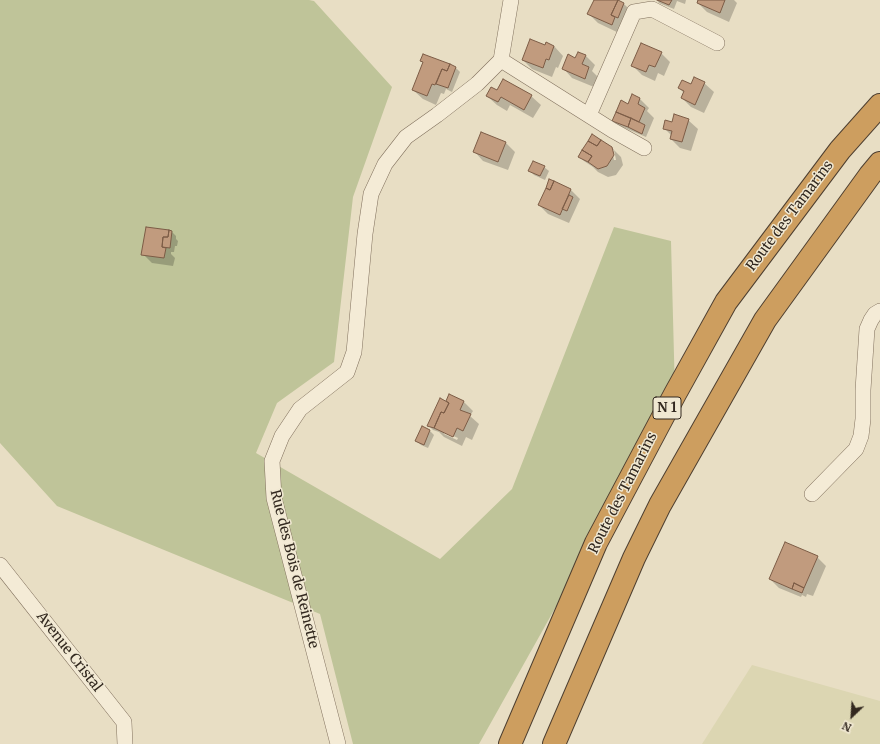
<!DOCTYPE html>
<html>
<head>
<meta charset="utf-8">
<style>
  body { margin:0 }
  #map { position:relative; width:880px; height:744px; overflow:hidden; background:#e8dec4; font-family:Merriweather,serif }
  canvas { display:block }
  .north { position:absolute; left:832px; top:696px; width:40px; height:40px; -webkit-text-stroke:3px #f0e8d2; paint-order:stroke; rotate:205deg; font-size:11px; font-weight:700; line-height:16px; text-align:center; color:#32281f }
  .north::after { content:''; display:block; margin:auto; width:14px; height:18px; background:#32281f; clip-path:polygon(50% 0,100% 100%,50% 72%,0 100%) }
</style>
</head>
<body>
<div id="map">
<canvas width="880" height="744"></canvas>
<div class="north">N</div>
</div>
<script>
const ctx = document.querySelector('canvas').getContext('2d');
ctx.lineJoin = 'round';
function fillPath(path, color) { ctx.fillStyle = color; ctx.fill(path, 'evenodd'); }
const toPath = rows => new Path2D(rows.map(r => 'M' + r).join(''));
function strokePath(path, color, width, dash) { ctx.strokeStyle = color; ctx.lineWidth = width; ctx.lineCap = dash ? 'butt' : 'round'; ctx.setLineDash(dash || []); ctx.stroke(path); }
function write(font, color, halo, rows, align = 'center') {
  ctx.font = font + ' Merriweather,serif'; ctx.lineWidth = 3; ctx.setLineDash([]); ctx.textBaseline = 'middle'; ctx.strokeStyle = halo; ctx.fillStyle = color; for (const [text, x, y, turn = 0] of rows) {
    ctx.save(); ctx.translate(x, y); ctx.rotate((+turn || 0) * Math.PI / 180); ctx.textAlign = isNaN(turn) ? turn : align; if (halo) ctx.strokeText(text, 0, 0); ctx.fillText(text, 0, 0); ctx.restore();
  }
}
fillPath(toPath([
  [752,665,880,701,880,744,702,744]
]), '#dcd6b2');
fillPath(toPath([
  [0,0,309,0,314,1,392,87,353,197,334,362,277,403,256,453,440,559,512,489,614,227,671,241,675,394,479,744,353,744,320,614,57,506,0,443]
]), '#bfc499');
fillPath(toPath([
  [595,0,614,0,624,4,628,8,621,34,598,23,589,14],
  [657,0,686,0,685,4,677,1,674,9,659,3],
  [699,0,734,0,737,3,729,22,707,12,698,3],
  [545,46,554,46,563,56,558,68,556,67,552,77,532,69,523,60],
  [579,53,586,56,595,65,592,71,598,77,594,87,572,78,563,68,576,59],
  [661,53,670,62,664,76,658,73,655,81,642,75,633,66],
  [423,55,456,68,460,72,452,92,446,89,444,94,441,93,436,105,423,99,413,90,424,63,421,61],
  [704,83,714,92,704,113,691,107,682,98,684,93,679,88],
  [498,91,531,96,541,105,533,118,510,105,507,111,497,105,487,96],
  [633,96,640,99,649,108,647,111,654,118,646,137,618,125,613,121,629,105],
  [688,120,698,129,691,151,680,148,671,139,672,136,664,128,672,123],
  [481,133,506,143,515,152,508,170,483,161,474,151],
  [611,147,621,157,623,165,616,175,608,177,598,172,593,167,584,161,579,156],
  [612,150,614,150,616,160,614,160],
  [544,167,549,171,545,180,534,175,530,171],
  [571,190,580,199,569,223,548,214,539,205],
  [172,232,176,236,176,239,178,241,177,246,175,246,174,252,171,252,171,254,175,258,173,266,152,263,143,254],
  [450,395,463,401,473,411,470,416,479,424,472,440,466,437,462,446,444,437,439,432,433,430,429,426,446,403],
  [444,432,458,438,457,440,444,434],
  [430,431,434,435,428,448,421,445,416,441],
  [817,557,826,566,813,596,807,594,806,597,802,595,801,597,779,588,770,579]
]), '#0003');
const building = toPath([
  [594,0,618,0,611,15,615,17,612,25,587,14,594,0],
  [618,0,624,3,618,18,611,15,618,0],
  [657,0,672,0,669,5,657,0],
  [698,0,725,0,720,13,697,3,698,0],
  [530,39,545,45,546,42,554,46,549,60,546,59,543,68,522,60,530,39],
  [641,43,662,52,655,67,649,65,646,72,631,66,641,43],
  [578,52,586,55,582,64,589,67,585,79,562,69,568,54,575,58,578,52],
  [423,54,450,64,447,71,442,69,435,85,432,84,427,96,412,90,423,62,420,61,423,54],
  [450,64,456,67,448,88,436,84,442,69,447,71,450,64],
  [694,77,705,82,695,105,681,98,684,91,678,88,682,80,691,84,694,77],
  [503,79,532,95,524,110,501,97,498,102,486,96,491,87,497,90,503,79],
  [632,94,640,98,638,104,645,108,639,122,616,112,621,100,628,104,632,94],
  [616,112,631,118,628,127,612,121,616,112],
  [674,114,689,119,682,142,670,139,672,131,663,129,665,120,672,122,674,114],
  [631,118,645,125,642,134,628,127,631,118],
  [481,132,506,142,498,162,473,152,481,132],
  [592,134,601,140,597,146,588,141,592,134],
  [601,140,612,147,614,155,607,166,598,169,588,162,592,156,582,150,588,141,597,146,601,140],
  [582,150,592,156,588,162,578,157,582,150],
  [533,161,545,166,540,176,528,171,533,161],
  [549,179,554,181,550,190,546,188,549,179],
  [554,181,571,189,560,215,538,205,546,188,550,190,554,181],
  [569,195,573,197,567,211,562,209,569,195],
  [146,227,169,230,168,237,163,237,162,247,166,248,164,258,141,255,146,227],
  [169,230,172,231,170,248,162,247,163,237,168,237,169,230],
  [449,394,464,401,460,410,471,414,463,431,457,428,453,437,434,428,441,412,444,413,449,403,446,401,449,394],
  [440,398,449,403,444,413,441,412,434,428,427,426,440,398],
  [422,426,430,430,424,445,415,441,422,426],
  [785,542,818,556,804,588,794,583,792,589,769,579,785,542],
  [794,583,804,588,802,593,792,589,794,583]
]);
fillPath(building, '#c19b7e');
strokePath(building, '#7c5c46', 1);
const street = toPath([
  [501,60,612,130,644,148],
  [589,115,634,12,652,9,717,43],
  [812,494,856,449,861,436,863,419,863,390,867,329,871,320,875,314,880,311],
  [0,565,124,722,125,744],
  [338,744,274,498,272,461,282,436,300,409,347,372,354,352,365,234,371,194,385,164,406,137,437,115,477,84,501,60,511,0]
]);
const highway = toPath([
  [510,744,596,543,675,394,726,302,840,150,880,105],
  [554,744,634,558,660,505,765,320,870,175,880,163]
]);
strokePath(street, '#80705d', 16);
strokePath(highway, '#4e3f30', 24);
strokePath(street, '#f4ebd6', 15);
strokePath(highway, '#cd9e5f', 22);
for (const [x, y, w] of [
  [667,408,28]
]) { const box = new Path2D(); box.roundRect(x - w / 2, y - 11, w, 22, 3); ctx.fillStyle = '#f0e8d2'; ctx.fill(box); strokePath(box, '#32281f', 1); }
write('bold 13px', '#32281f', null, [
  ["N 1",667,408]
]);
write('14px', '#32281f', '#f0e8d2', [
  ["Route des Tamarins",790,216,-53],
  ["Route des Tamarins",623,493,-63],
  ["Rue des Bois de Reinette",294,569,76],
  ["Avenue Cristal",69,652,52]
]);
</script>
</body>
</html>
